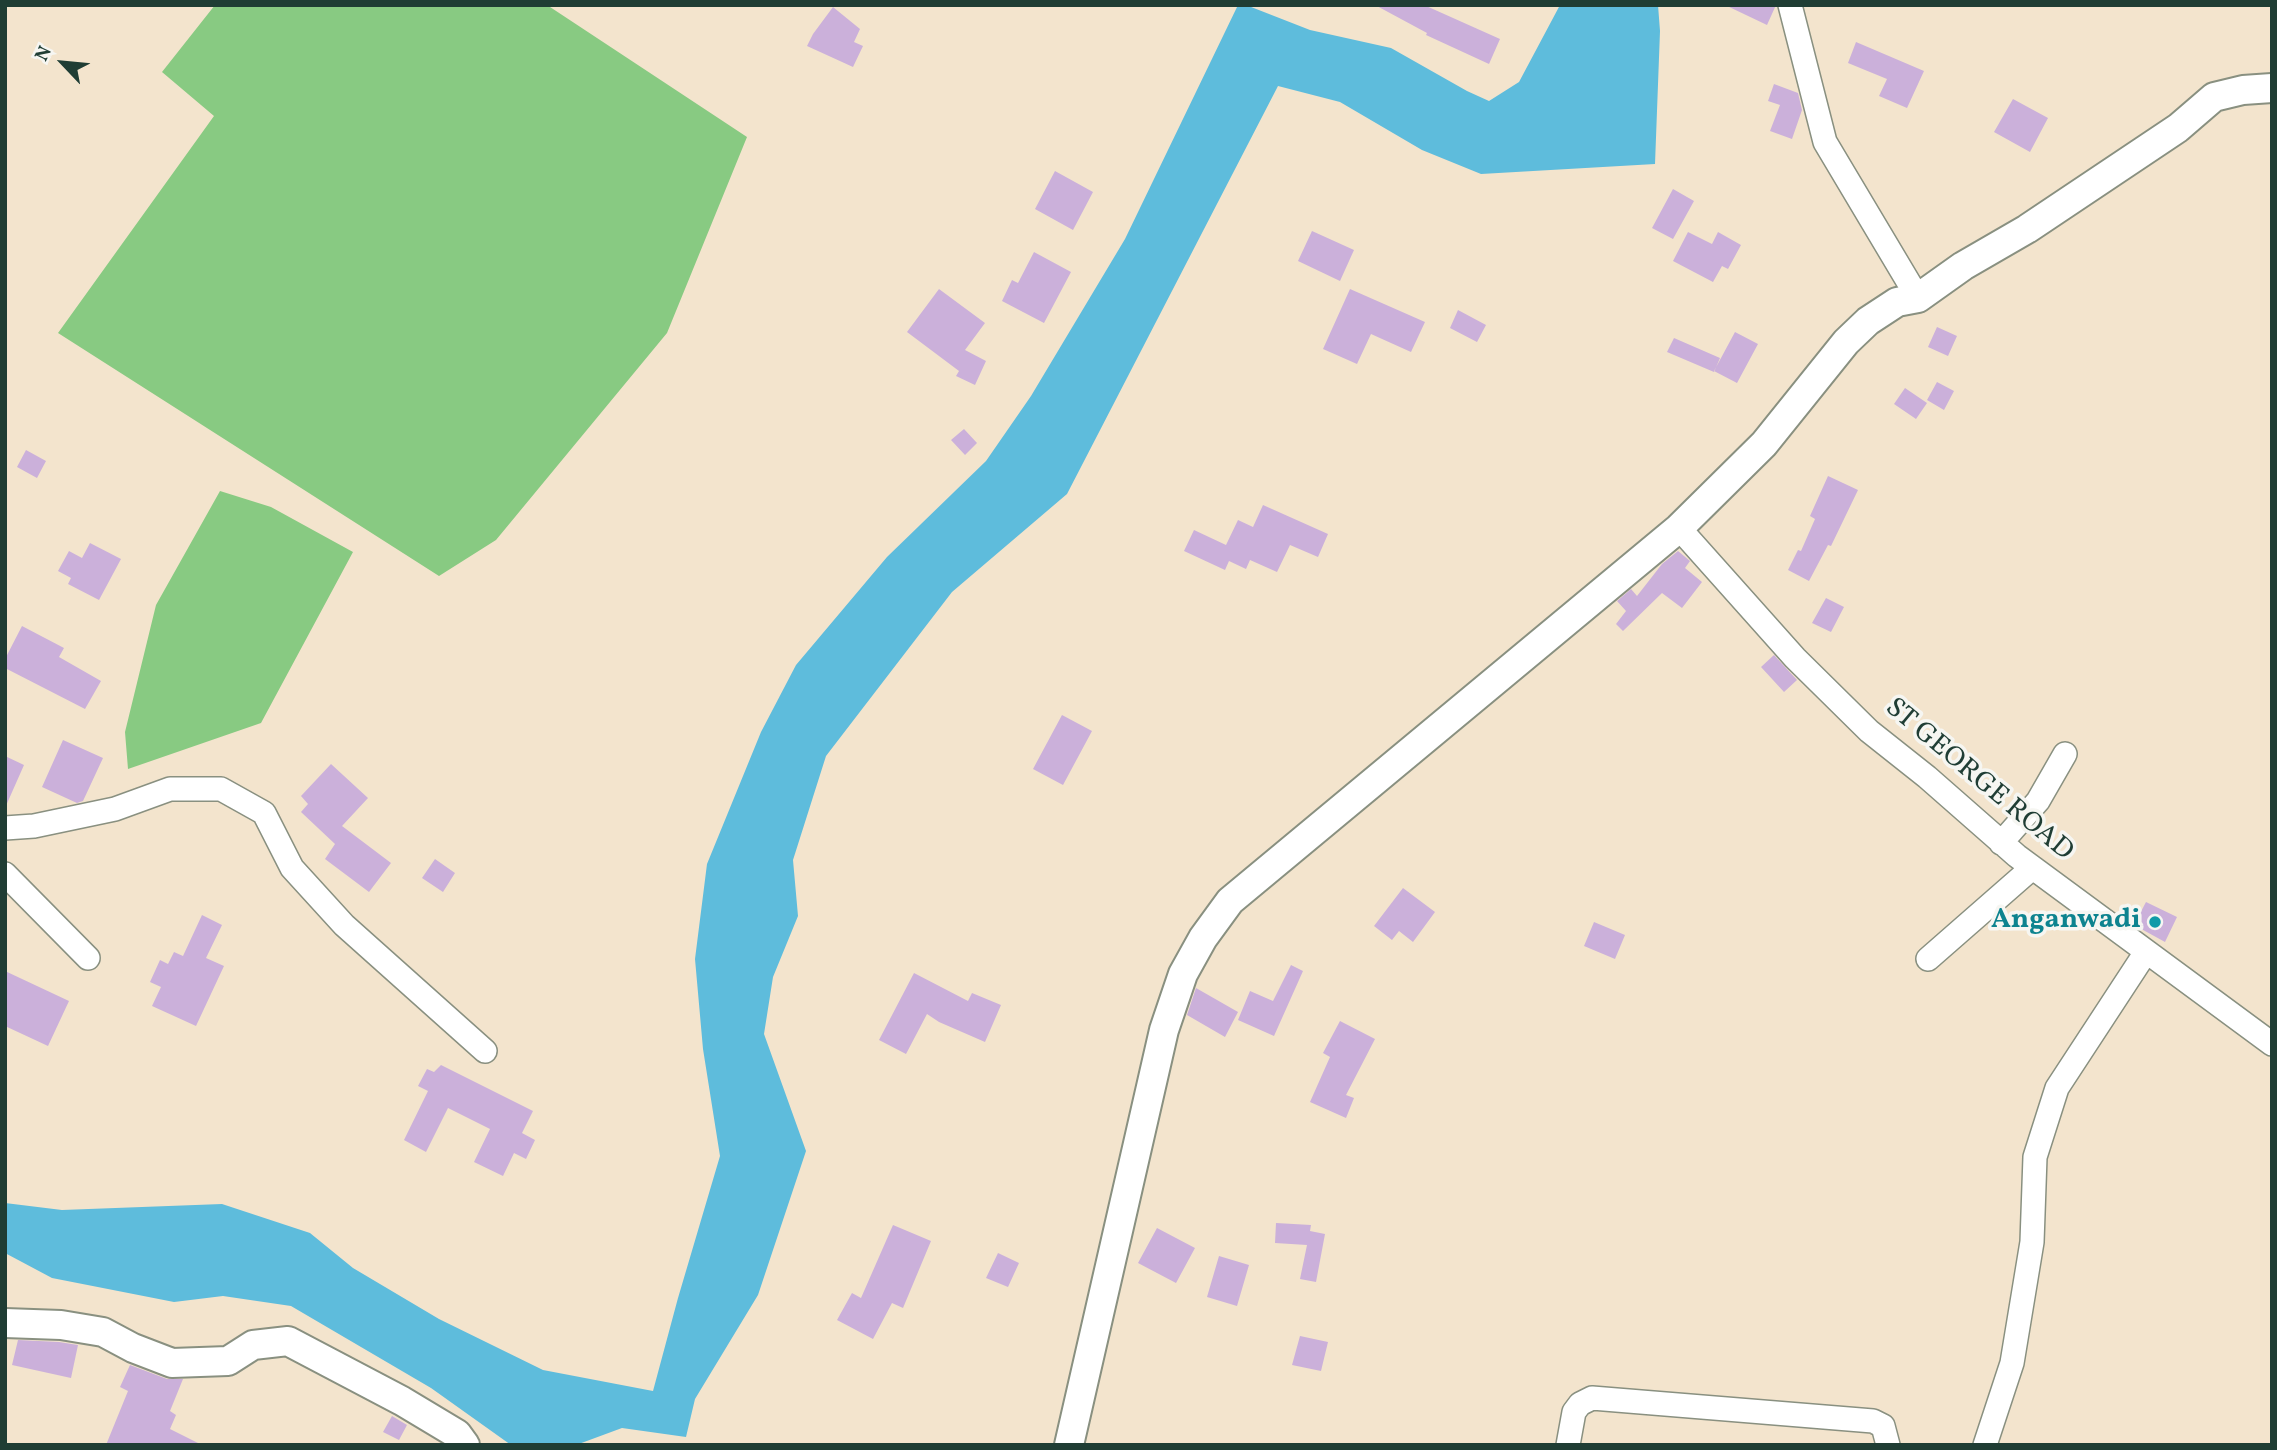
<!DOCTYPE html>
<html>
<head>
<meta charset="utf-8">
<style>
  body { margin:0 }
  #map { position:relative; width:2277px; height:1450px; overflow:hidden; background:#f3e4cd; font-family:Vollkorn,serif }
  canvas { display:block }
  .frame { position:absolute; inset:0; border:7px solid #1f3d34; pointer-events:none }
  .north { position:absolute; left:28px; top:28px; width:70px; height:70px; -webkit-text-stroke:5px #f6f6f2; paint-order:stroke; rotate:296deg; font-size:19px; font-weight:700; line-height:28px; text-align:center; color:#1f3d34 }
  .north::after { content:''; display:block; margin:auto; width:24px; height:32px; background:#1f3d34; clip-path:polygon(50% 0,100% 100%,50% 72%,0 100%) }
</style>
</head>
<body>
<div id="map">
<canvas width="2277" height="1450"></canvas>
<div class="frame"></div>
<div class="north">N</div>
</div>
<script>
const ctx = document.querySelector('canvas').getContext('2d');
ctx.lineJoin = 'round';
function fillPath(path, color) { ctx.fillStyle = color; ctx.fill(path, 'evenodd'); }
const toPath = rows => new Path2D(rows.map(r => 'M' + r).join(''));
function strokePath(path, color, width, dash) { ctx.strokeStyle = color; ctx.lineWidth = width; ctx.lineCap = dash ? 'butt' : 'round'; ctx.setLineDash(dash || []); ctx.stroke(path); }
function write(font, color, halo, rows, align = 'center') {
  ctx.font = font + ' Vollkorn,serif'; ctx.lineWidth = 7; ctx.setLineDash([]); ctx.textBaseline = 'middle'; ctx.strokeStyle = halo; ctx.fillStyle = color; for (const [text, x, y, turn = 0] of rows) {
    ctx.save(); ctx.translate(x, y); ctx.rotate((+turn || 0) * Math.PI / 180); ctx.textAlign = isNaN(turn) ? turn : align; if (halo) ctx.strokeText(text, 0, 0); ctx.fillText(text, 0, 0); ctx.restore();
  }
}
fillPath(toPath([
  [215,5,547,5,747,137,667,333,496,540,439,576,58,333,214,116,162,72],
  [220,491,271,507,353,552,261,723,128,769,125,732,156,605]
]), '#88ca82');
fillPath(toPath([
  [1238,5,1246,5,1310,30,1391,48,1467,91,1489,101,1519,82,1560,5,1658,5,1660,31,1655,164,1481,174,1422,150,1340,102,1278,86,1067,494,952,592,826,756,793,860,798,916,773,977,764,1034,806,1151,758,1295,695,1399,686,1437,622,1428,576,1445,511,1445,431,1388,291,1306,223,1296,174,1302,52,1278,5,1253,5,1203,62,1210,222,1204,310,1233,353,1268,439,1319,543,1370,653,1391,678,1298,720,1156,703,1049,695,959,707,864,761,732,796,665,887,557,986,461,1031,396,1125,239]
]), '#5ebcdc');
fillPath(toPath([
  [1375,5,1424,5,1500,39,1489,64,1426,35,1427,33],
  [1725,5,1776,5,1767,25],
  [833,7,860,29,854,42,863,46,853,67,807,46,813,34],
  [1856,42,1924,71,1907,108,1879,96,1887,79,1848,63],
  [1774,84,1798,93,1802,110,1792,139,1770,131,1780,105,1768,101],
  [2013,99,2048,118,2030,152,1994,132],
  [1055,171,1093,192,1073,230,1035,209],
  [1673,189,1694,201,1673,239,1652,228],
  [1312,231,1354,250,1340,281,1298,261],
  [1688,232,1712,244,1718,232,1741,245,1728,269,1722,266,1713,282,1673,261],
  [1034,252,1071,272,1044,323,1002,301,1012,280,1018,283],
  [939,289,985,323,965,350,986,361,975,385,956,376,959,371,907,332],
  [1350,289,1425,322,1411,352,1371,334,1357,364,1323,349],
  [1458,310,1486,325,1477,342,1450,328],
  [1937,327,1957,336,1948,356,1928,347],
  [1735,332,1758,344,1737,383,1714,371],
  [1674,338,1720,358,1714,372,1667,352],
  [1937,382,1954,391,1944,410,1927,400],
  [1905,388,1927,403,1916,419,1894,404],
  [964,429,977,443,965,455,951,440],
  [26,450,46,461,37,478,17,467],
  [1828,476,1858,490,1831,546,1828,545,1809,581,1788,570,1798,550,1801,551,1815,519,1810,516],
  [1263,505,1328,534,1318,557,1290,545,1277,572,1250,560,1246,569,1229,561,1225,570,1184,551,1194,530,1226,545,1238,520,1253,527],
  [90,543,121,559,99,600,68,584,71,578,58,571,69,551,82,558],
  [1678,551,1690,561,1685,568,1702,582,1682,608,1662,593,1623,631,1616,624,1626,611,1617,601,1631,589,1637,596,1662,564],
  [1826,598,1844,607,1831,632,1812,623],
  [22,626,64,648,59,657,101,681,85,709,5,668,5,659],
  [1774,655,1797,680,1784,692,1761,667],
  [1062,715,1092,731,1063,785,1033,769],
  [63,740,103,758,83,801,77,803,42,787],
  [5,756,24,765,5,808],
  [331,764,368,798,342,826,391,863,369,892,325,859,335,844,301,812,308,804,301,796],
  [435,859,455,873,443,892,422,878],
  [1403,888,1435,912,1413,942,1399,931,1392,940,1374,926],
  [2146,902,2177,917,2165,942,2134,925],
  [202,915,222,925,206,958,224,966,196,1026,152,1006,161,987,150,982,160,960,168,964,174,952,183,956],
  [1594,922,1625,935,1615,959,1584,946],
  [1291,965,1303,971,1274,1036,1238,1020,1250,991,1273,1001],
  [5,971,69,1001,48,1046,5,1026],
  [914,973,968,1001,972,993,1001,1005,985,1042,939,1022,927,1014,906,1054,879,1040],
  [1196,988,1238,1012,1225,1037,1187,1015],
  [1340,1021,1375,1039,1346,1095,1354,1098,1346,1118,1310,1102,1330,1057,1323,1053],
  [441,1065,533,1111,522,1133,535,1140,526,1159,514,1153,503,1176,474,1162,490,1129,448,1108,426,1152,404,1140,428,1091,418,1086,427,1069,434,1072],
  [1276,1223,1311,1225,1310,1231,1325,1234,1316,1282,1300,1279,1307,1245,1275,1243],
  [893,1225,931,1241,903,1308,892,1303,873,1339,837,1320,852,1293,861,1298],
  [1157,1228,1195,1248,1176,1283,1138,1263],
  [998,1253,1019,1263,1008,1287,986,1278],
  [1219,1256,1249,1265,1237,1306,1207,1297],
  [1300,1336,1328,1342,1321,1371,1292,1365],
  [18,1340,59,1342,78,1345,71,1378,12,1365],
  [130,1365,167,1379,183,1379,170,1411,176,1415,170,1429,202,1445,106,1445,128,1391,120,1387],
  [392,1416,407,1425,399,1440,383,1432]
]), '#cbb0da');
const minor = toPath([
  [1790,5,1825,142,1918,298],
  [1679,528,1795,658,1869,731,1927,777,2017,856,2272,1044],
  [5,828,34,826,115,809,170,789,221,789,264,813,292,868,344,925,485,1051],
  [2001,843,2038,801,2065,754],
  [5,874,88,958],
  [1928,959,2032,868],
  [1568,1445,1574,1412,1580,1404,1592,1398,1873,1421,1883,1426,1888,1445],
  [1985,1445,2012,1363,2032,1242,2035,1157,2057,1088,2146,952]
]);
const major = toPath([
  [5,1323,61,1325,103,1332,133,1348,172,1363,228,1361,253,1345,288,1341,402,1401,457,1434,465,1445],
  [1069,1445,1164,1030,1183,974,1203,938,1230,901,1679,528,1764,444,1846,342,1868,321,1897,302,1918,298,1963,266,2027,229,2178,128,2214,97,2243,90,2272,88]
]);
strokePath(minor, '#899080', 26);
strokePath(major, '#899080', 32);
strokePath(minor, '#fff', 23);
strokePath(major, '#fff', 28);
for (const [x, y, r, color] of [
  [2155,922,7,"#0f9aa8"]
]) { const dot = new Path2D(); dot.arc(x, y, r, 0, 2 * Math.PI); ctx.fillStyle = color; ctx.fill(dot); strokePath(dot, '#f6f6f2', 2.5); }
write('28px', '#1f3d34', '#f6f6f2', [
  ["ST GEORGE ROAD",1978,781,40]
]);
write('bold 28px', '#0d838f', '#f6f6f2', [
  ["Anganwadi",2141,922]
], 'right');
</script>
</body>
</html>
